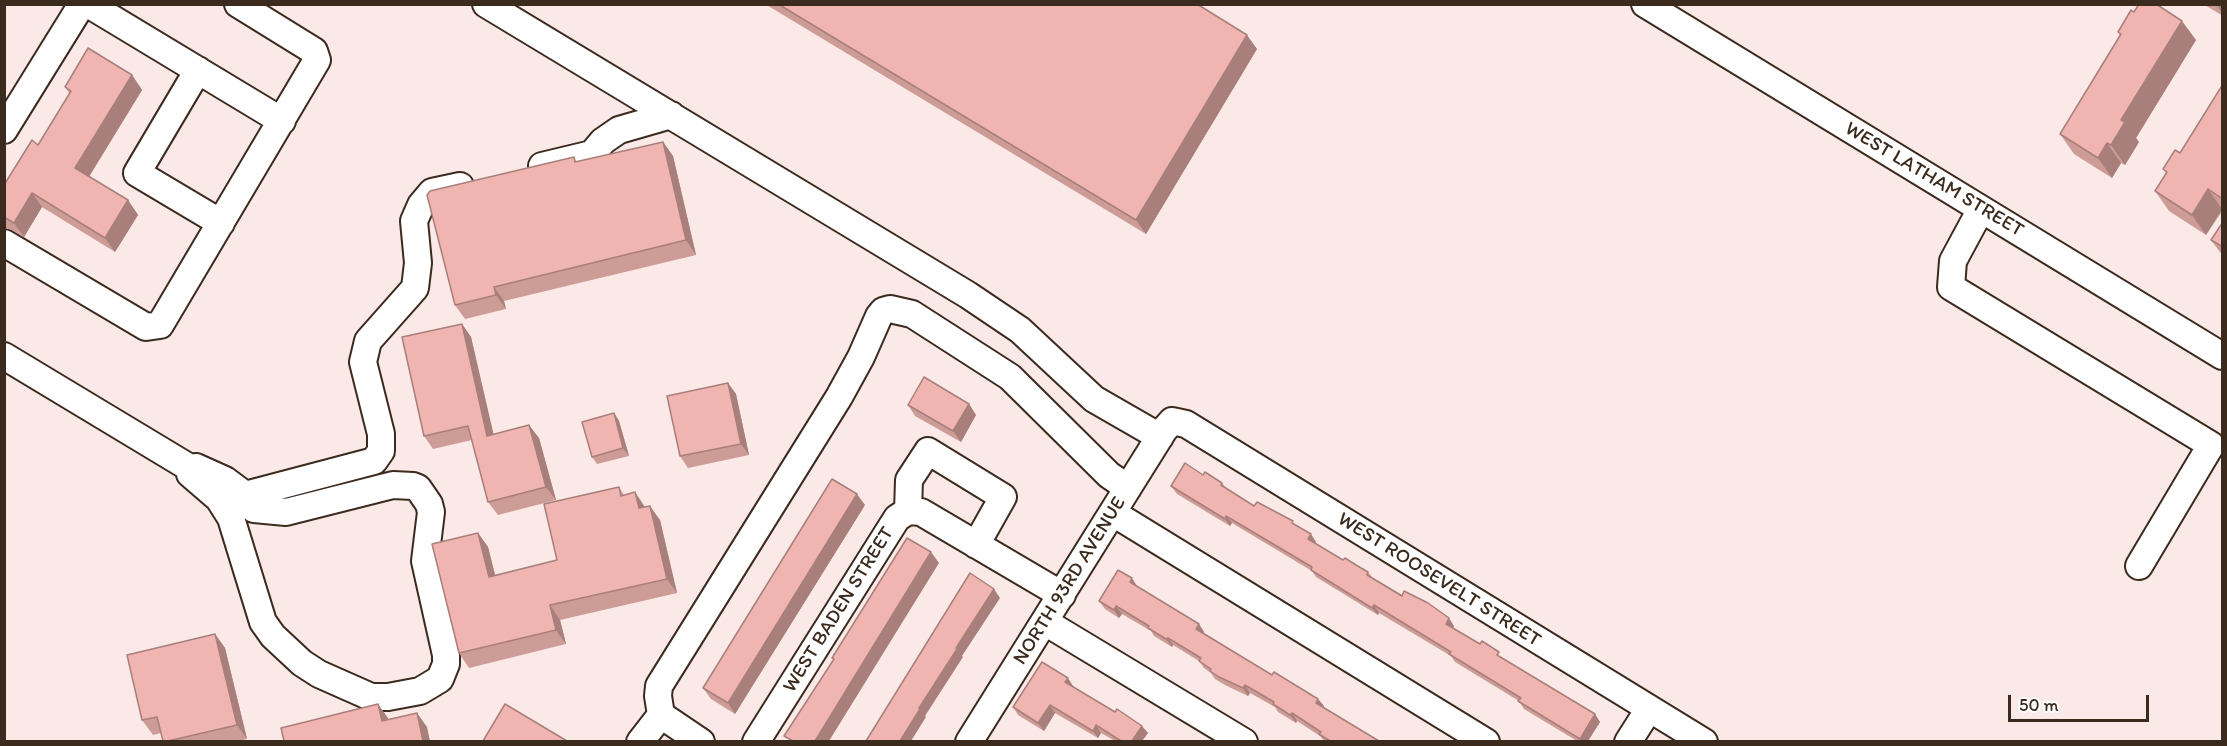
<!DOCTYPE html>
<html>
<head>
<meta charset="utf-8">
<style>
  body { margin:0 }
  #map { position:relative; width:2227px; height:746px; overflow:hidden; background:#fae9e7; font-family:Itim,sans-serif }
  canvas { display:block }
  .frame { position:absolute; inset:0; border:6px solid #3b2a1e; pointer-events:none }
  .scale { position:absolute; left:2008px; top:695px; width:141px; height:27px; box-sizing:border-box; border:3px solid #3b2a1e; border-top:0; padding-left:8px; font-size:18px; line-height:21px; white-space:nowrap; color:#3b2a1e; -webkit-text-stroke:4px #fff; paint-order:stroke }
</style>
</head>
<body>
<div id="map">
<canvas width="2227" height="746"></canvas>
<div class="frame"></div>
<div class="scale">50 m</div>
</div>
<script>
const ctx = document.querySelector('canvas').getContext('2d');
ctx.lineJoin = 'round';
const toPath = rows => new Path2D(rows.map(r => 'M' + r).join(''));
function strokePath(path, color, width, dash) { ctx.strokeStyle = color; ctx.lineWidth = width; ctx.lineCap = dash ? 'butt' : 'round'; ctx.setLineDash(dash || []); ctx.stroke(path); }
function fillPath(path, color) { ctx.fillStyle = color; ctx.fill(path, 'evenodd'); }
function write(font, color, halo, rows, align = 'center') {
  ctx.font = font + ' Itim,sans-serif'; ctx.lineWidth = 6; ctx.setLineDash([]); ctx.textBaseline = 'middle'; ctx.strokeStyle = halo; ctx.fillStyle = color; for (const [text, x, y, turn = 0] of rows) {
    ctx.save(); ctx.translate(x, y); ctx.rotate((+turn || 0) * Math.PI / 180); ctx.textAlign = isNaN(turn) ? turn : align; if (halo) ctx.strokeText(text, 0, 0); ctx.fillText(text, 0, 0); ctx.restore();
  }
}
const minor = toPath([
  [88,4,282,121],
  [486,4,968,295,1020,330,1094,399,1160,437],
  [1645,4,2222,356],
  [198,70,137,173,221,223],
  [4,130,82,4],
  [542,166,592,154,603,141,619,130,671,115],
  [1981,209,1953,261,1951,287,2211,445,2139,566],
  [4,243,146,327,160,325,317,60,314,51,238,4],
  [4,356,190,468],
  [196,467,225,480,245,495,254,509,286,512,393,485,413,486,418,488,429,504,431,512,425,561,446,655,446,664,440,679,420,691,388,697,371,697,319,674,302,663,273,636,263,622,231,518,219,499,190,474,190,468,196,467],
  [245,495,374,461,381,451,381,434,363,362,368,341,415,288,418,263,414,221,421,205,432,192,460,186],
  [908,511,909,480,928,451,1003,497,976,545],
  [1113,513,1486,742],
  [1045,622,1244,742],
  [661,715,658,696,659,686,839,397,861,357,879,316,883,311,890,309,912,314,1010,377,1109,475,1128,488],
  [661,715,701,742],
  [640,742,661,715],
  [756,742,897,518,908,511,921,512,1062,595],
  [969,742,1164,430,1172,421,1186,424,1704,742],
  [1628,742,1649,709]
]);
strokePath(minor, '#3b2a1e', 30);
strokePath(minor, '#fff', 26);
fillPath(toPath([
  [765,4,1197,4,1257,49,1146,234],
  [2203,4,2223,4,2223,16],
  [2134,12,2196,40,2136,138,2139,142,2125,165,2121,163,2112,178,2074,154,2060,134,2120,35,2118,32],
  [132,75,142,90,89,177,128,200,138,215,115,252,42,207,24,237,12,230,4,228,4,185,38,145,70,94,65,87],
  [2223,84,2223,210,2206,235,2169,211,2155,191,2166,173,2163,169,2180,153],
  [663,142,673,156,696,255,504,301,506,309,465,319,455,305,574,157,577,162],
  [2223,222,2223,256,2211,240],
  [462,324,471,337,493,434,539,438,556,500,498,515,488,502,472,440,433,449,424,436],
  [728,383,736,394,749,455,688,468,680,456],
  [969,404,976,415,961,442,915,416,908,405],
  [614,413,619,421,629,456,597,464,592,457],
  [1222,483,1226,488,1254,506,1297,526,1316,542,1315,543,1343,560,1368,572,1372,577,1454,626,1453,628,1503,658,1600,722,1588,741,1577,741,1524,709,1519,701,1455,662,1451,656,1379,613,1378,615,1316,577,1312,571,1232,523,1230,526,1177,494,1171,486],
  [619,487,624,495,645,507,660,520,677,593,560,620,566,644,469,668,459,653,478,533,488,547,495,575,557,560],
  [865,505,735,714,711,699,703,688],
  [1099,601,1199,624,1204,632,1204,633,1272,675,1318,699,1324,706,1323,707,1379,741,1324,741,1320,736,1297,721,1296,723,1278,712,1275,707,1250,693,1248,696,1225,685,1215,679,1211,673,1204,668,1199,661,1173,645,1172,647,1154,636,1151,631,1122,614,1119,618,1105,609],
  [215,634,225,648,247,739,238,741,163,741,161,733,153,735,142,720],
  [1073,686,1072,687,1115,712,1148,733,1142,741,1115,741,1101,733,1098,738,1055,713,1044,731,1018,715,1013,707]
]), '#ce9c97');
fillPath(toPath([
  [2216,4,2223,4,2223,14],
  [2182,21,2196,40,2136,138,2139,142,2125,165,2111,145,2121,120],
  [1247,35,1257,49,1146,234,1136,220],
  [132,75,142,90,85,183,75,168],
  [663,142,673,156,696,255,686,240],
  [2107,143,2121,163,2112,178,2098,158],
  [2208,189,2222,209,2206,235,2192,215],
  [32,193,42,207,24,237,14,223],
  [128,200,138,215,115,252,105,238],
  [494,287,504,301,506,309,496,295],
  [462,324,471,337,497,449,487,436],
  [728,383,736,394,749,455,741,444],
  [969,404,976,415,961,442,953,431],
  [614,413,619,421,629,456,623,448],
  [529,425,539,438,556,500,546,487],
  [635,492,645,507,639,508],
  [857,494,865,505,735,714,728,703],
  [650,506,660,520,677,593,667,579],
  [1226,516,1232,523,1230,526,1225,519],
  [478,533,488,547,499,591,489,577],
  [1311,534,1316,542,1313,546,1308,539],
  [931,552,939,563,829,741,815,741],
  [1132,578,1137,586,1130,582],
  [994,589,1000,598,962,656,963,657,925,716,926,717,911,741,900,741,919,708,956,648],
  [550,605,560,620,566,644,556,630],
  [1374,605,1379,613,1378,615,1372,608],
  [1116,606,1122,614,1119,618,1114,610],
  [1449,618,1454,626,1451,631,1446,624],
  [1199,624,1204,632,1202,637,1196,629],
  [215,634,225,648,247,739,237,725],
  [1168,638,1173,645,1172,647,1166,639],
  [1068,678,1073,686,1070,690,1065,682],
  [1245,685,1250,693,1248,696,1243,688],
  [1318,699,1324,706,1321,711,1316,703],
  [378,704,388,718,391,735,382,721],
  [1050,705,1055,713,1044,731,1038,723],
  [417,713,427,727,430,741,423,741],
  [1292,713,1297,721,1296,723,1290,715],
  [1595,714,1600,722,1588,741,1582,741,1580,739],
  [1096,725,1101,733,1098,738,1093,731],
  [1142,726,1148,733,1142,741,1132,741]
]), '#a87f7b');
const building = toPath([
  [778,4,1197,4,1247,35,1136,220,778,4],
  [2139,4,2156,4,2182,21,2121,120,2125,122,2111,145,2107,143,2098,158,2060,134,2121,34,2118,32,2131,10,2134,12,2139,4],
  [88,48,132,75,75,168,128,200,105,238,32,193,14,223,4,217,4,185,32,140,38,145,71,91,65,87,88,48],
  [2223,84,2223,199,2208,189,2192,215,2155,191,2167,172,2163,169,2175,150,2180,153,2223,84],
  [663,142,686,240,494,287,496,295,455,305,427,195,430,191,574,157,575,162,663,142],
  [2223,222,2223,247,2211,240,2223,222],
  [462,324,487,436,529,425,546,487,488,502,468,426,424,436,402,337,462,324],
  [924,377,969,404,953,431,908,405,924,377],
  [728,383,741,444,680,456,667,396,728,383],
  [614,413,623,448,592,457,582,422,614,413],
  [1185,463,1203,475,1205,472,1222,483,1221,485,1254,506,1257,502,1293,521,1292,523,1311,534,1308,539,1343,560,1345,558,1356,565,1368,572,1367,575,1402,596,1404,591,1428,603,1449,618,1446,624,1480,644,1482,641,1499,652,1497,655,1595,714,1580,739,1518,701,1521,698,1449,654,1451,652,1374,605,1372,608,1311,570,1312,567,1226,516,1225,519,1171,486,1185,463],
  [832,479,857,494,728,703,703,688,832,479],
  [619,487,621,496,635,492,639,508,650,506,667,579,550,605,556,630,459,653,432,544,478,533,489,577,557,560,544,504,619,487],
  [907,538,931,552,815,741,793,741,784,736,834,659,832,658,907,538],
  [1118,570,1132,578,1130,582,1199,624,1196,629,1272,675,1274,672,1318,699,1316,703,1379,741,1330,741,1319,734,1321,732,1292,713,1290,715,1273,704,1274,702,1245,685,1243,688,1219,677,1210,671,1211,669,1199,661,1201,658,1168,638,1166,639,1148,628,1149,626,1116,606,1114,610,1099,601,1118,570],
  [970,573,994,589,956,648,957,649,919,708,920,709,900,741,866,741,970,573],
  [215,634,237,725,168,741,163,741,157,717,142,720,127,655,215,634],
  [1042,662,1068,678,1065,682,1115,712,1117,709,1142,726,1132,741,1121,741,1096,725,1093,731,1050,705,1038,723,1013,707,1042,662],
  [378,704,382,721,417,713,423,741,284,741,281,728,378,704],
  [505,704,567,741,483,741,505,704]
]);
fillPath(building, '#f0b5b0');
strokePath(building, '#a87f7b', 1.5);
write('20px', '#3b2a1e', '#fff', [
  ["WEST LATHAM STREET",1934,180,31],
  ["WEST ROOSEVELT STREET",1439,580,32],
  ["NORTH 93RD AVENUE",1070,581,-58],
  ["WEST BADEN STREET",839,610,-58]
]);
</script>
</body>
</html>
